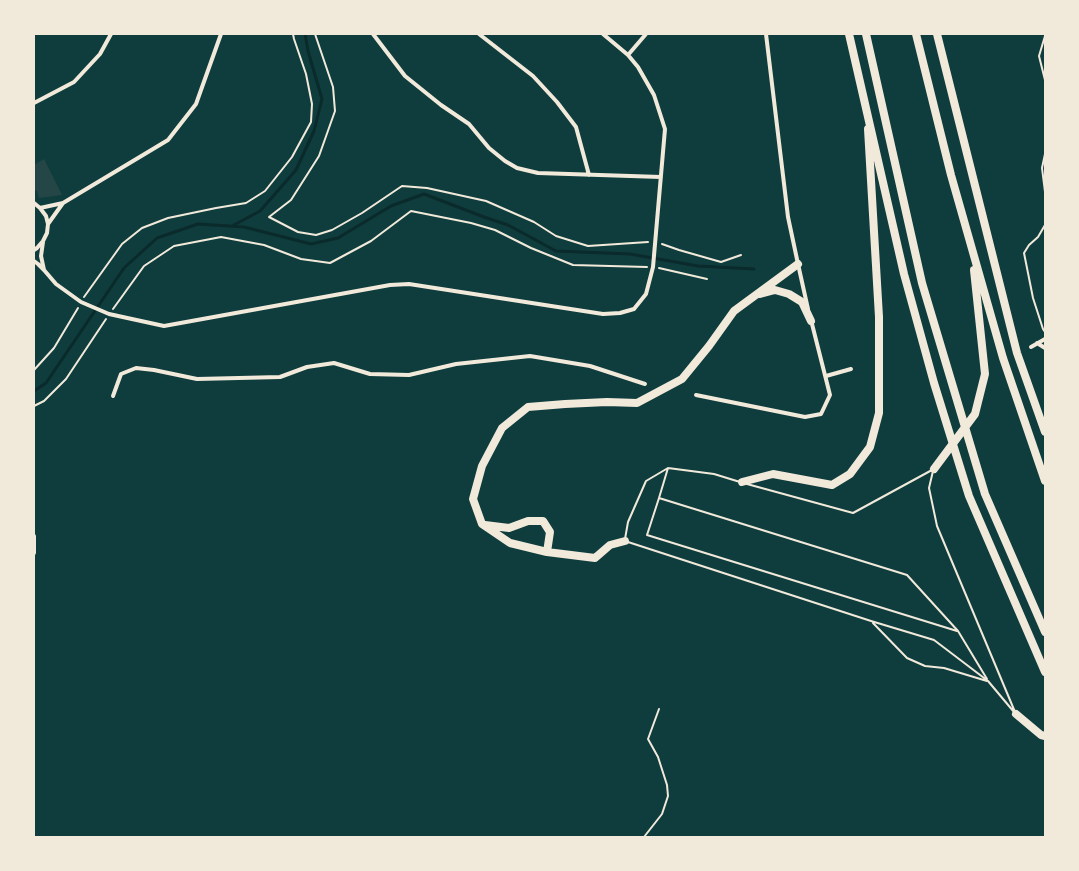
<!DOCTYPE html>
<html>
<head>
<meta charset="utf-8">
<style>
  body { margin:0 }
  #map { position:relative; width:1079px; height:871px; overflow:hidden; background:#0f3d3e; font-family:Arial,sans-serif }
  canvas { display:block }
  .frame { position:absolute; inset:0; border:35px solid #f1e9da; pointer-events:none }
</style>
</head>
<body>
<div id="map">
<canvas width="1079" height="871"></canvas>
<div class="frame"></div>
</div>
<script>
const ctx = document.querySelector('canvas').getContext('2d');
ctx.lineJoin = 'round';
function fillPath(path, color) { ctx.fillStyle = color; ctx.fill(path, 'evenodd'); }
const toPath = rows => new Path2D(rows.map(r => 'M' + r).join(''));
function strokePath(path, color, width, dash) { ctx.strokeStyle = color; ctx.lineWidth = width; ctx.lineCap = dash ? 'butt' : 'round'; ctx.setLineDash(dash || []); ctx.stroke(path); }
fillPath(toPath([
  [44,159,62,195,39,198,37,191,34,190,34,165]
]), '#244646');
strokePath(toPath([
  [232,226,260,211,296,170,314,131,322,99,308,51,305,34],
  [34,391,46,383,124,268,157,238,198,224,244,227,311,244,338,238,391,206,424,194,484,217,508,225,556,251,630,254,698,266,754,269]
]), '#0a2a2b', 3);
strokePath(toPath([
  [315,34,333,87,335,111,319,156,291,200,269,217,298,232,316,235,332,230,362,213,402,186,427,188,486,201,534,222,556,236,588,246,648,242],
  [1045,36,1039,56,1045,80],
  [1045,154,1042,168,1045,192],
  [662,244,679,250,721,262,741,255],
  [659,268,707,279],
  [84,297,122,244,142,228,168,218,216,208,246,203,265,191,292,157,311,122,312,104,306,74,294,39,293,34],
  [113,309,144,266,174,246,221,237,264,245,301,259,330,263,371,241,411,211,471,223,495,230,531,248,573,265,647,267],
  [1045,332,1043,329,1033,298,1024,253,1029,245,1038,237,1045,225],
  [34,370,54,348,78,308],
  [34,406,44,401,66,379,106,319],
  [644,837,662,814,668,796,667,785,658,757,648,739,659,709]
]), '#f1e9da', 2);
strokePath(toPath([
  [668,468,659,498,907,575,958,631,987,679],
  [933,471,929,488,937,526,1015,712],
  [747,484,853,513,932,470],
  [659,498,647,535,957,631],
  [625,539,628,522,646,481,668,468,714,474,740,482],
  [628,542,871,621,934,640,988,681,1014,712],
  [873,623,907,658,925,666,944,668,987,681]
]), '#f1e9da', 2);
strokePath(toPath([
  [373,34,405,76,441,105,469,124,489,148,505,161,517,168,538,173,661,177],
  [479,34,533,76,557,102,576,127,589,175],
  [766,34,788,217,798,264,808,309],
  [628,55,646,34],
  [34,103,74,82,100,54,111,34],
  [34,203,40,208,46,216,48,224,47,233,43,241,37,248,34,250],
  [63,203,168,140,196,104,221,34],
  [40,208,63,203,48,224],
  [34,261,38,264,44,270,41,256,43,242],
  [44,270,56,284,81,302,109,314,164,326,390,285,409,284,603,314,620,313,634,309,646,294,653,267,665,129,654,95,638,67,628,55,603,34],
  [1037,343,1045,348],
  [1031,347,1045,339],
  [826,376,851,369],
  [696,395,805,417,821,414,830,395,811,320],
  [113,396,121,374,136,368,154,370,197,379,239,378,280,377,307,367,334,363,370,374,409,375,456,364,530,356,590,366,645,384],
  [34,536,34,553]
]), '#f1e9da', 4);
strokePath(toPath([
  [849,34,904,274,934,383,969,496,1045,672],
  [866,34,922,283,985,494,1045,632],
  [916,34,951,175,1003,358,1045,481],
  [937,34,1017,353,1045,432],
  [760,294,775,290,789,294,802,302,811,321],
  [934,469,975,414,985,374,974,270],
  [742,482,773,474,832,485,850,474,870,447,879,413,879,317,868,129],
  [485,525,509,528,528,521,543,521,550,532,547,552],
  [625,541,610,545,595,558,547,552,510,543,482,524,473,499,482,466,502,428,528,407,565,404,607,402,637,403,682,379,709,346,734,311,798,264],
  [1016,714,1041,735,1045,736]
]), '#f1e9da', 8);
</script>
</body>
</html>
